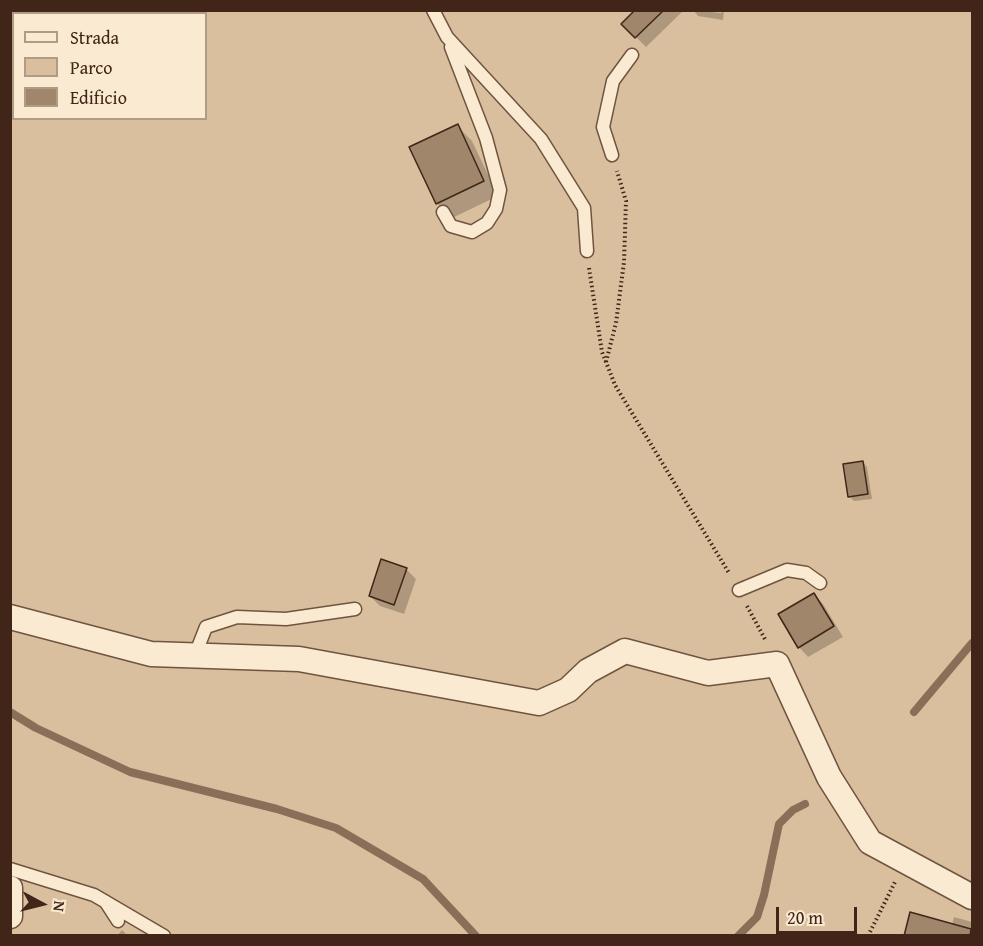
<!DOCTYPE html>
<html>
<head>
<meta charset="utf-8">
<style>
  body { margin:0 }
  #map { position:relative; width:983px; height:946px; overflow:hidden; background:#f8dfb8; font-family:"Gentium Book Plus",serif }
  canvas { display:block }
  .frame { position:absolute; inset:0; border:12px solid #412518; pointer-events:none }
  .legend { position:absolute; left:12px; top:12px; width:195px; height:108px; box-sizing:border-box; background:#faead1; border:2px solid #b09b87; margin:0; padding:8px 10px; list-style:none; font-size:18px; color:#412518 }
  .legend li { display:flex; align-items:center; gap:12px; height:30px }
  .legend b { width:30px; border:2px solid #b09b87 }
  .north { position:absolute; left:12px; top:874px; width:60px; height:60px; -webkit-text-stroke:4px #faead1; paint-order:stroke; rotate:97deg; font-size:16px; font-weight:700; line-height:24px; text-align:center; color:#412518 }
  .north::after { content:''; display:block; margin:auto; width:21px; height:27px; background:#412518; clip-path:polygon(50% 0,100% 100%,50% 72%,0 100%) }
  .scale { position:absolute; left:776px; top:907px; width:81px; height:27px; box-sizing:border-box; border:3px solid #412518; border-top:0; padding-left:8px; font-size:18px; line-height:21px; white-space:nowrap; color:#412518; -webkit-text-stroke:4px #faead1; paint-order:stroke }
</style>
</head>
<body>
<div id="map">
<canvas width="983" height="946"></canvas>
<div class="frame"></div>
<ul class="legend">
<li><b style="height:8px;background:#faead1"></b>Strada</li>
<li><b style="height:16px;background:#d9bf9d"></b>Parco</li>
<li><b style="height:16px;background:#a0866b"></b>Edificio</li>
</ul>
<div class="north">N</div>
<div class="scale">20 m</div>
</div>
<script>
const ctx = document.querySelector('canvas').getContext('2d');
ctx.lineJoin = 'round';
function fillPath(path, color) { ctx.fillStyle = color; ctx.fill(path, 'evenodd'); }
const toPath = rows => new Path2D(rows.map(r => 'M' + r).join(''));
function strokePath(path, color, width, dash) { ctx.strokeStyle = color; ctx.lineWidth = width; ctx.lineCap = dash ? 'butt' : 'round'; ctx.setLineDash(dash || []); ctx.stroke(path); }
fillPath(toPath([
  [11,11,972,11,972,935,11,935],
  [14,14,206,14,206,118,14,118]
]), '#d9bf9d');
fillPath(toPath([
  [637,10,684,10,646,47,623,24],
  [693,10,721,13,724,10,723,20,698,16],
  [457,126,472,141,498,196,452,218,437,203],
  [863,462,867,467,872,499,854,501,849,496],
  [406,569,416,579,404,614,380,606,370,596],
  [814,594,823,604,843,637,808,657,799,647],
  [954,917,972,922,972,936,906,936,952,925],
  [122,930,128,936,117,936]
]), '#0003');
strokePath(toPath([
  [10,712,36,728,130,772,277,809,336,828,423,879,476,936],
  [914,712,972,643],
  [738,936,757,917,764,895,779,824,793,810,805,804]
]), '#8a6f58', 8);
const building = toPath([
  [635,10,664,10,635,38,621,24,635,10],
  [458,124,484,181,436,204,409,147,458,124],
  [863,461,868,494,848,497,843,464,863,461],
  [381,559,407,568,394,605,369,596,381,559],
  [814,593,834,626,798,648,778,614,814,593],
  [910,912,971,929,970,936,904,936,910,912]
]);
fillPath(building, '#a0866b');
strokePath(building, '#412518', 1.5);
const service = toPath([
  [433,10,447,37,541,139,584,208,587,251],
  [612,155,603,127,613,81,632,55],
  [443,212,451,226,472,232,487,223,496,209,500,190,486,138,451,47],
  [739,590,787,570,806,573,820,583],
  [195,655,206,627,237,617,286,619,355,609],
  [10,869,94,895,164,936],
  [105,901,118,921]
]);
const minor = toPath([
  [10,617,151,654,299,659,539,703,568,690,588,671,625,651,708,673,777,664,829,777,870,842,972,897],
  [10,888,10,916]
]);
strokePath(service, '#6f5440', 15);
strokePath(minor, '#6f5440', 27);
strokePath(toPath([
  [589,268,602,352,615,385,729,573],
  [606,362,616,323,624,262,626,201,617,171],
  [747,606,766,641],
  [868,936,895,882]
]), '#412518', 4, [1.5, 3]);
strokePath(service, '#faead1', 12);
strokePath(minor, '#faead1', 24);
</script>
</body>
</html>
